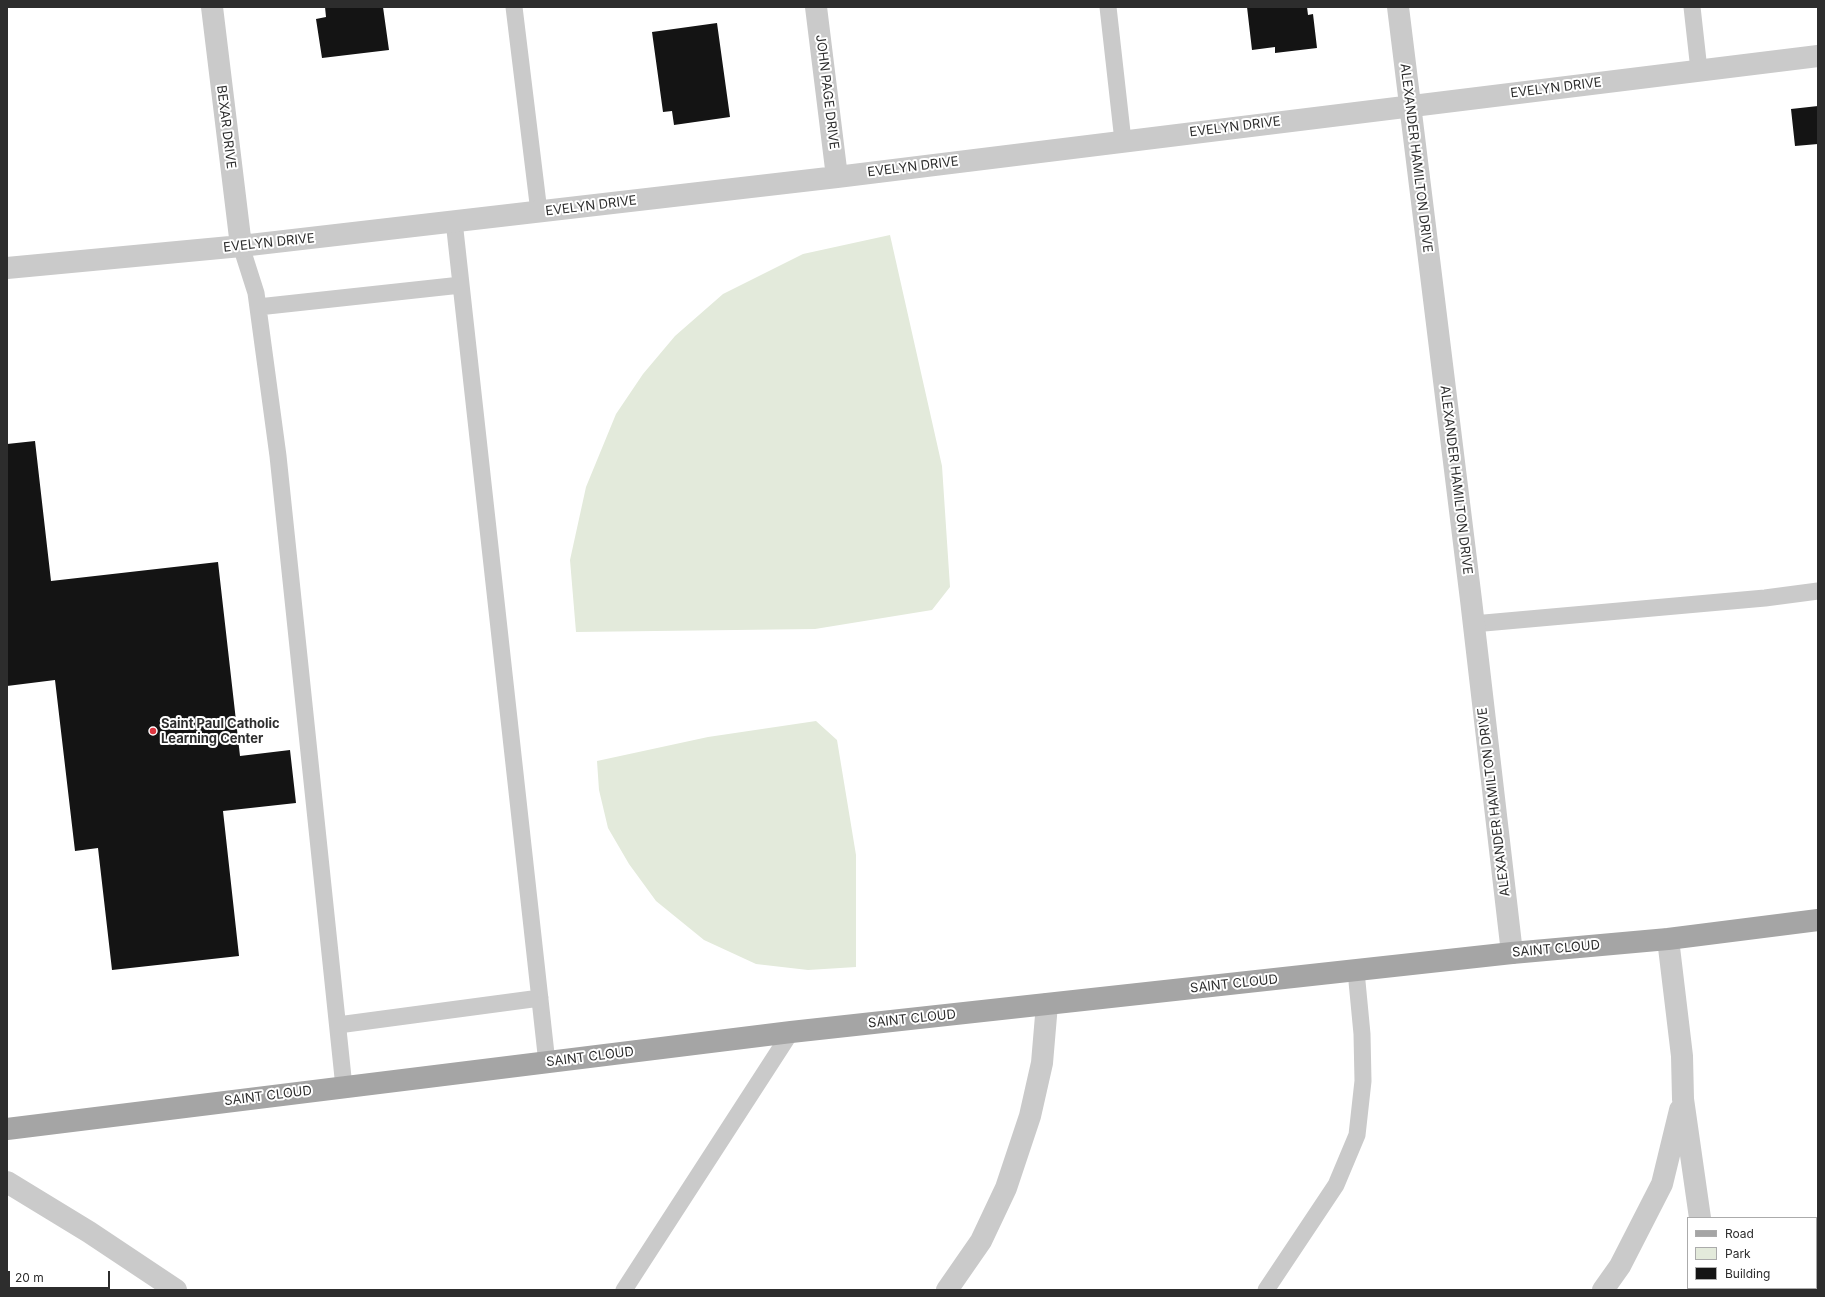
<!DOCTYPE html>
<html>
<head>
<meta charset="utf-8">
<style>
  body { margin:0 }
  #map { position:relative; width:1825px; height:1297px; overflow:hidden; background:#fff; font-family:Inter,sans-serif }
  canvas { display:block }
  .frame { position:absolute; inset:0; border:8px solid #2d2d2d; pointer-events:none }
  .legend { position:absolute; left:1687px; top:1217px; width:130px; height:72px; box-sizing:border-box; background:#fff; border:1px solid #ababab; margin:0; padding:5px 7px; list-style:none; font-size:12px; color:#2d2d2d }
  .legend li { display:flex; align-items:center; gap:8px; height:20px }
  .legend b { width:20px; border:1px solid #ababab }
  .scale { position:absolute; left:8px; top:1271px; width:102px; height:18px; box-sizing:border-box; border:2px solid #2d2d2d; border-top:0; padding-left:5px; font-size:12px; line-height:14px; white-space:nowrap; color:#2d2d2d; -webkit-text-stroke:3px #fff; paint-order:stroke }
</style>
</head>
<body>
<div id="map">
<canvas width="1825" height="1297"></canvas>
<div class="frame"></div>
<ul class="legend">
<li><b style="height:5px;background:#a5a5a5"></b>Road</li>
<li><b style="height:11px;background:#e3eadb"></b>Park</li>
<li><b style="height:11px;background:#141414"></b>Building</li>
</ul>
<div class="scale">20 m</div>
</div>
<script>
const ctx = document.querySelector('canvas').getContext('2d');
ctx.lineJoin = 'round';
function fillPath(path, color) { ctx.fillStyle = color; ctx.fill(path, 'evenodd'); }
const toPath = rows => new Path2D(rows.map(r => 'M' + r).join(''));
function strokePath(path, color, width, dash) { ctx.strokeStyle = color; ctx.lineWidth = width; ctx.lineCap = dash ? 'butt' : 'round'; ctx.setLineDash(dash || []); ctx.stroke(path); }
function write(font, color, halo, rows, align = 'center') {
  ctx.font = font + ' Inter,sans-serif'; ctx.lineWidth = 4; ctx.setLineDash([]); ctx.textBaseline = 'middle'; ctx.strokeStyle = halo; ctx.fillStyle = color; for (const [text, x, y, turn = 0] of rows) {
    ctx.save(); ctx.translate(x, y); ctx.rotate((+turn || 0) * Math.PI / 180); ctx.textAlign = isNaN(turn) ? turn : align; if (halo) ctx.strokeText(text, 0, 0); ctx.fillText(text, 0, 0); ctx.restore();
  }
}
fillPath(toPath([
  [890,235,942,466,950,587,932,610,815,629,576,632,570,560,586,487,616,414,643,374,675,336,723,294,803,254],
  [816,721,837,740,856,855,856,967,808,970,756,964,704,940,656,901,629,864,608,828,599,790,597,761,708,737]
]), '#e3eadb');
fillPath(toPath([
  [325,7,383,7,389,50,322,58,316,19,326,17],
  [1247,7,1307,7,1308,15,1313,14,1317,48,1275,53,1275,47,1252,50],
  [717,23,730,117,674,125,672,111,663,112,652,32],
  [1818,106,1818,144,1795,146,1791,109],
  [35,441,51,581,218,562,240,756,290,750,296,803,223,811,239,956,112,970,98,848,75,851,55,680,7,686,7,444]
]), '#141414');
strokePath(toPath([
  [514,7,539,212],
  [1108,7,1123,141],
  [1692,7,1699,70],
  [454,221,547,1063],
  [241,246,256,293,278,456,344,1087],
  [258,307,461,285],
  [1473,624,1765,598,1818,591],
  [338,1025,540,998],
  [624,1290,791,1032],
  [1266,1290,1336,1185,1357,1135,1363,1081,1362,1034,1356,971]
]), '#cacaca', 17);
strokePath(toPath([
  [212,7,241,246],
  [816,7,837,177],
  [1398,7,1471,600,1512,953],
  [7,268,241,246,837,177,1818,56],
  [1668,939,1682,1056,1683,1099,1700,1218],
  [7,1182,89,1232,176,1290],
  [1711,1288,1711,1290],
  [947,1290,981,1241,1006,1188,1030,1116,1042,1063,1047,1004],
  [1603,1290,1620,1266,1662,1184,1680,1110]
]), '#cacaca', 22);
strokePath(toPath([
  [7,1129,791,1032,1512,953,1668,939,1818,920]
]), '#a5a5a5', 22);
for (const [x, y, r, color] of [
  [153,731,4,"#dd3640"]
]) { const dot = new Path2D(); dot.arc(x, y, r, 0, 2 * Math.PI); ctx.fillStyle = color; ctx.fill(dot); strokePath(dot, '#fff', 1.5); }
write('13px', '#2d2d2d', '#fff', [
  ["EVELYN DRIVE",1556,88,-7],
  ["JOHN PAGE DRIVE",827,92,83],
  ["BEXAR DRIVE",226,127,83],
  ["EVELYN DRIVE",1235,127,-7],
  ["ALEXANDER HAMILTON DRIVE",1416,158,83],
  ["EVELYN DRIVE",913,167,-7],
  ["EVELYN DRIVE",591,206,-7],
  ["EVELYN DRIVE",269,243,-6],
  ["ALEXANDER HAMILTON DRIVE",1456,480,83],
  ["ALEXANDER HAMILTON DRIVE",1494,802,-97],
  ["SAINT CLOUD",1556,949,-5],
  ["SAINT CLOUD",1234,984,-6],
  ["SAINT CLOUD",912,1019,-6],
  ["SAINT CLOUD",590,1057,-7],
  ["SAINT CLOUD",268,1096,-7]
]);
write('bold 13px', '#2d2d2d', '#fff', [
  ["Saint Paul Catholic",161,724],
  ["Learning Center",161,739]
], 'left');
</script>
</body>
</html>
